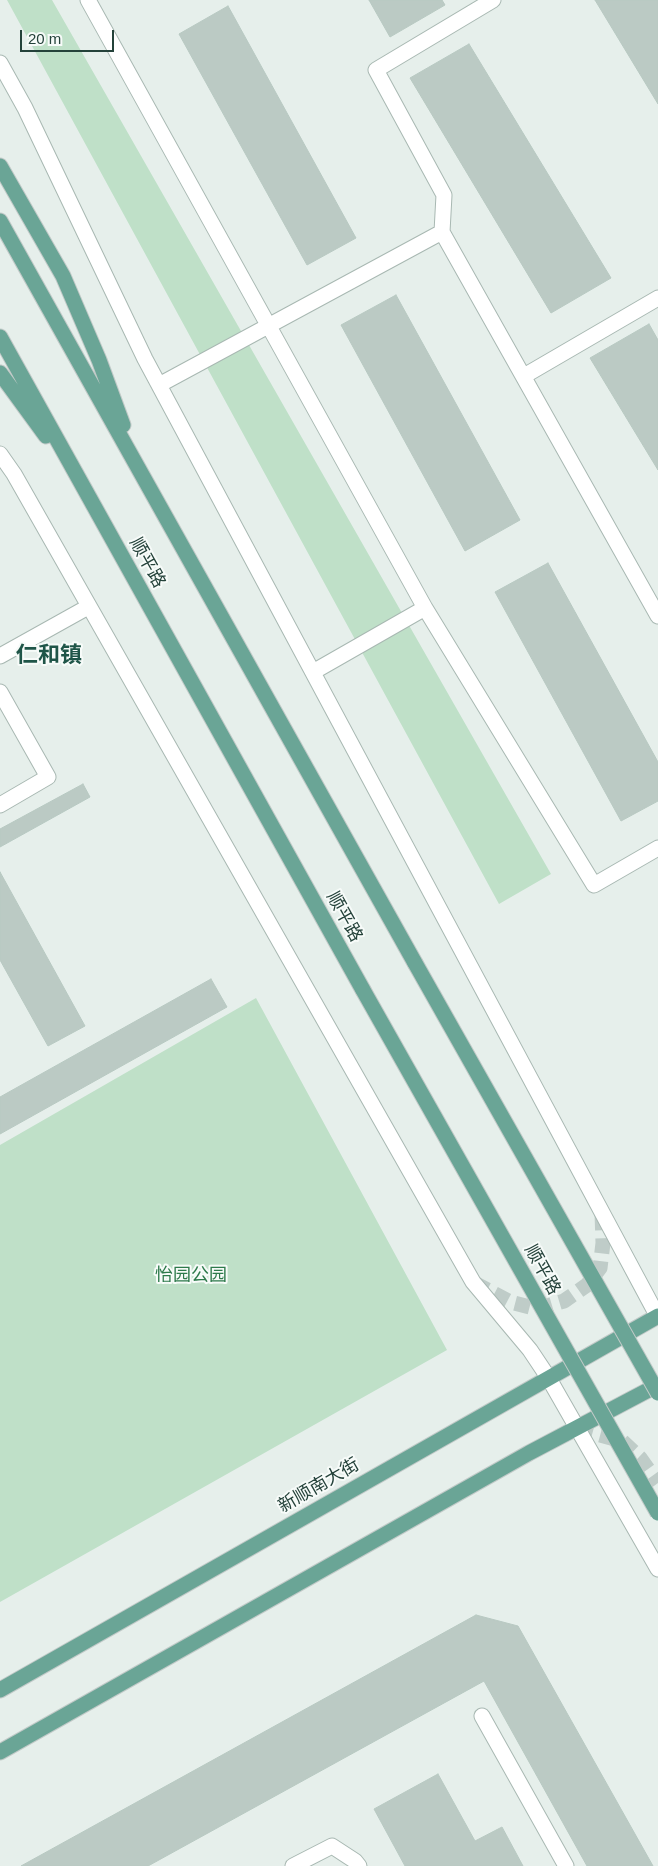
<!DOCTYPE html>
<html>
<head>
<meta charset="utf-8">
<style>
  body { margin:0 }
  #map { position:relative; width:658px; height:1866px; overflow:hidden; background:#e6efeb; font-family:Arial,sans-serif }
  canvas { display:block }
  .scale { position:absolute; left:20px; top:30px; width:94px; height:22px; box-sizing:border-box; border:2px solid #24423a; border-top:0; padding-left:6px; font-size:15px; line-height:18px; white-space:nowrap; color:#24423a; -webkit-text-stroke:4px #f7fbf9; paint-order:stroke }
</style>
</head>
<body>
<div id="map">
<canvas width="658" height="1866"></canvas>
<div class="scale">20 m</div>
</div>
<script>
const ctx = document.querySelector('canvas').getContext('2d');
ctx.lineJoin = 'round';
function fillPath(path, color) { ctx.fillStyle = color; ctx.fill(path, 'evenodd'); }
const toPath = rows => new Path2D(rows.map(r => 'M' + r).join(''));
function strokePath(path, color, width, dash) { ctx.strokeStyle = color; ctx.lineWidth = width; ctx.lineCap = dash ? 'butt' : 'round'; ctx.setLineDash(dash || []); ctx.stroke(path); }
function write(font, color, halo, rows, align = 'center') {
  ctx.font = font + ' Arial,"Noto Sans SC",sans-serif'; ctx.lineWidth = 4; ctx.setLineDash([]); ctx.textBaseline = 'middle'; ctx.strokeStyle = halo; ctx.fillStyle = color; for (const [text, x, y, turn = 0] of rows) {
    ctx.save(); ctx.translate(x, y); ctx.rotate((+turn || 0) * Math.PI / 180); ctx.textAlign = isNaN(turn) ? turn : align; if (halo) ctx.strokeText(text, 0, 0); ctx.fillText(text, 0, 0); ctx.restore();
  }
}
fillPath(toPath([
  [7,0,52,0,551,874,499,904],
  [256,998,447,1350,0,1602,0,1145]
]), '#bfe0c8');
const building = toPath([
  [369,0,442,0,445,5,390,37,369,0],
  [595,0,658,0,658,104,595,0],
  [228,6,356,238,307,265,179,34,228,6],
  [469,44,611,278,551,313,410,78,469,44],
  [396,295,520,520,465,551,341,325,396,295],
  [649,324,658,340,658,470,590,358,649,324],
  [548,563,658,762,658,801,621,821,495,592,548,563],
  [83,784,90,797,0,847,0,829,83,784],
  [0,872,85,1026,48,1046,0,960,0,872],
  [211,979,227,1007,0,1134,0,1097,211,979],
  [476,1615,518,1626,653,1866,587,1866,484,1681,148,1866,21,1866,476,1615],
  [438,1774,475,1841,502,1827,523,1866,405,1866,374,1809,438,1774]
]);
fillPath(building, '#bbcac4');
strokePath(building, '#b8c9c2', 1);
strokePath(toPath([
  [474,1283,510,1302,537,1309,564,1301,587,1285,600,1268,603,1243,602,1213],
  [578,1429,622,1441,640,1458,658,1483]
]), '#bfccc8', 15, [15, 8]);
const minor = toPath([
  [88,0,425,608],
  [0,63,25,108,145,359,658,1317],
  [442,232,658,616],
  [524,376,658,298],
  [159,385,442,232,444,195,376,70,493,0],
  [0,454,14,474,473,1282,530,1350,548,1377,658,1569],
  [0,656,88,607],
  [313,672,425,608,594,885,658,848],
  [0,692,48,777,0,805],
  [482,1716,566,1866],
  [293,1866,332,1846,355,1861,359,1866]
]);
const major = toPath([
  [0,166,63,276,99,360,123,425],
  [0,221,415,963],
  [0,337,363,990],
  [0,373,46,436],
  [0,1690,658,1316],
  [0,1752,529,1453,658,1385]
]);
strokePath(minor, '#a8b8b2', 17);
strokePath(major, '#c2cac8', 17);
strokePath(minor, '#fff', 15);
strokePath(major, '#6aa596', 15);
const majorBridge = toPath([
  [415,963,658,1393],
  [363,990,658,1513]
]);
strokePath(majorBridge, '#c2cac8', 17, []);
strokePath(majorBridge, '#6aa596', 15);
write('18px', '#24423a', '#f7fbf9', [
  ["顺平路",147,563,61],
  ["顺平路",344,917,61],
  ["顺平路",542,1270,61],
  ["新顺南大街",319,1486,-30]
]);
write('18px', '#2d7a4b', '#f7fbf9', [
  ["怡园公园",191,1276]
]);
write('bold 22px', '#1f5548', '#f7fbf9', [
  ["仁和镇",49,656]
]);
</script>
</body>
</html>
